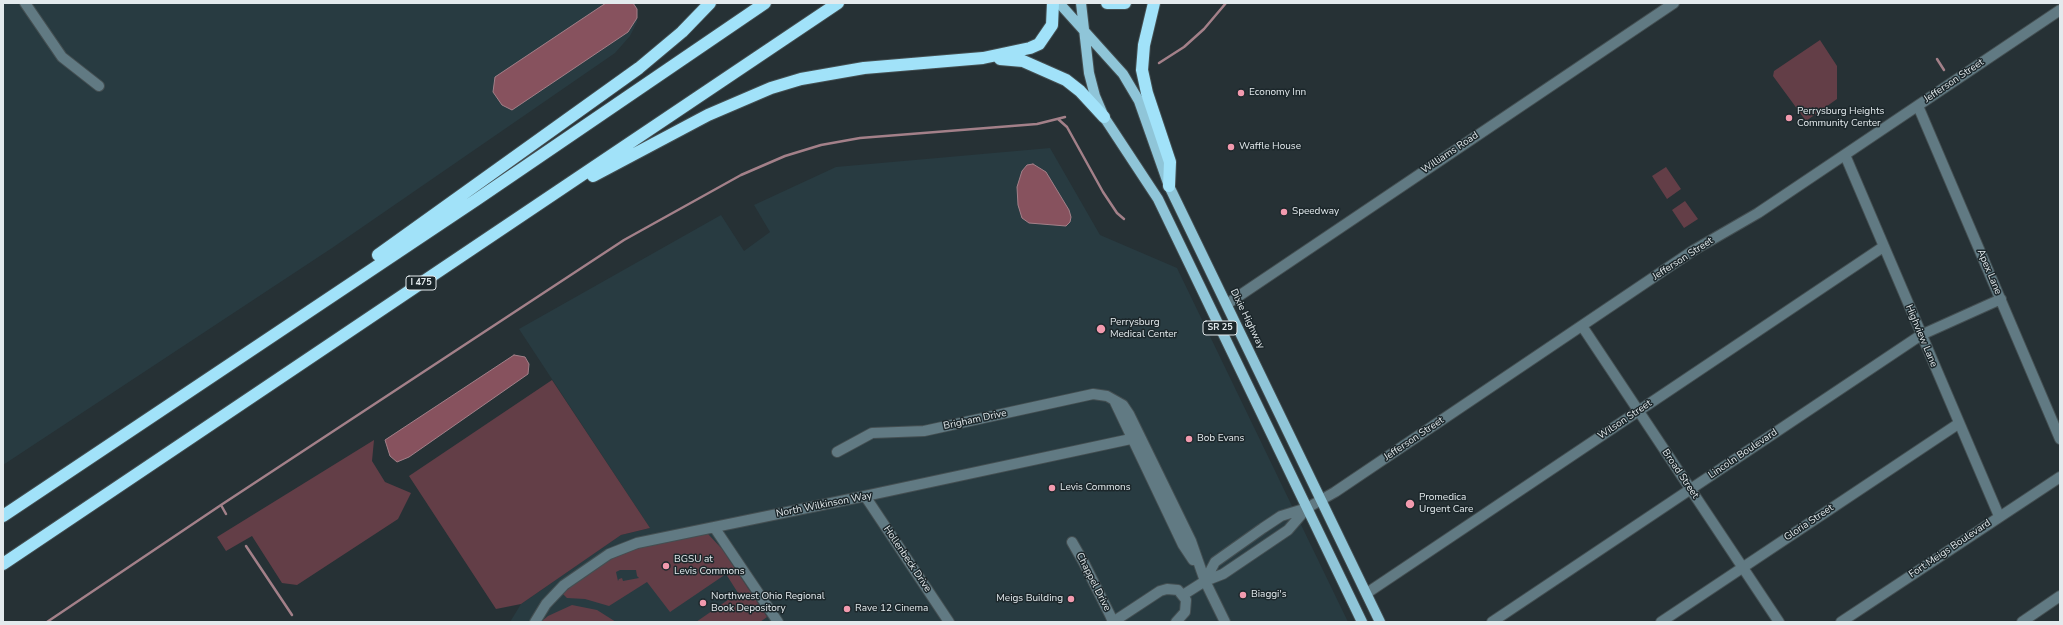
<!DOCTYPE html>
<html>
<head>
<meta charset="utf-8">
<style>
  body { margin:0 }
  #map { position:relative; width:2063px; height:625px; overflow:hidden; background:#263135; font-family:"Nunito Sans",sans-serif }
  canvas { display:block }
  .frame { position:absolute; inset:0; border:4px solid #e3eaed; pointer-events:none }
</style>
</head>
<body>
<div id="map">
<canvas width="2063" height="625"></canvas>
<div class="frame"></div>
</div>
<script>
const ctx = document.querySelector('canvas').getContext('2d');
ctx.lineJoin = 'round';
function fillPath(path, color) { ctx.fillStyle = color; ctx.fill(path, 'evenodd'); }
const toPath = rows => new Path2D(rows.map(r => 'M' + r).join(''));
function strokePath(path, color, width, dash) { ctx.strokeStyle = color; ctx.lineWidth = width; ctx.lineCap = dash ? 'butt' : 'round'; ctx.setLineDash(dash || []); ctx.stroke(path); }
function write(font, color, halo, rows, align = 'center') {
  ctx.font = font + ' "Nunito Sans",sans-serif'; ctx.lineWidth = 3; ctx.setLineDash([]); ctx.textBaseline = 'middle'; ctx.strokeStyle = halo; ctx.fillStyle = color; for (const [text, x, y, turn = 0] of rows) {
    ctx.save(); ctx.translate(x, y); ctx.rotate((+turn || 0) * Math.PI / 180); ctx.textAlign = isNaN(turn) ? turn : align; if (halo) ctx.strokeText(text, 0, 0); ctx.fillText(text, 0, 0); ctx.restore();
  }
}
fillPath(toPath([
  [3,3,633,3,637,9,637,22,630,36,615,53,332,248,3,465],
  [1050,148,1100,235,1177,268,1348,622,510,622,521,604,621,535,650,528,519,329,721,215,744,251,770,232,754,205,836,167]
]), '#283b41');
fillPath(toPath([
  [1820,40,1837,66,1837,99,1806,121,1773,76,1774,71],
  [1666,167,1681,189,1667,199,1652,176],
  [1685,201,1698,219,1684,228,1672,210],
  [552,380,650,528,621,535,521,604,496,609,409,476],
  [374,440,372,461,385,482,411,493,398,519,297,585,282,583,252,536,226,551,217,537],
  [708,534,722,549,767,617,760,622,696,622,738,593,726,574,670,612,647,582,609,606,585,599,567,598,562,593,581,579,622,552,638,547],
  [620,570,636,570,637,576,639,578,623,581,622,578,619,579,618,581,616,572],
  [572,605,597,610,616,622,541,622,548,616]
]), '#633e47');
const water = toPath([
  [606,3,633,3,637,9,637,18,628,32,512,110,502,105,493,92,495,77,606,3],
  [1033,164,1046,172,1069,210,1071,217,1070,222,1066,226,1029,223,1022,218,1018,205,1017,187,1022,171,1027,165,1033,164],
  [514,355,525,357,529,364,528,374,409,457,397,462,390,456,385,440,514,355]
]);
fillPath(water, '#87525e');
strokePath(water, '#a38089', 1);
strokePath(toPath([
  [1937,59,1944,70],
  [1159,63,1184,47,1204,29,1226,3],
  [1058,119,1067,127,1103,192,1117,213,1124,219],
  [221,505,226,514],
  [246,546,292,615],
  [47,622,221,505,624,240,741,175,785,156,821,145,860,138,1037,124,1065,117]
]), '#a38089', 2.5);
const minor = toPath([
  [25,3,62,57,99,86],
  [1918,106,2060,439],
  [1845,155,1999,516],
  [1227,304,1674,3],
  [1582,326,1779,622],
  [1114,400,1183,545,1193,560],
  [837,452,872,433,924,431,1093,394,1107,396,1123,405,1129,414,1191,541,1205,581,1225,622],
  [865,496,949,622],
  [714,527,778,622],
  [1072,542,1084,563,1110,615,1113,622,1160,591,1167,589,1178,590,1186,600,1185,612,1176,622],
  [1205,581,1215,562,1263,528,1281,516,1307,508,1335,492,1694,250,1758,213,2060,10],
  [1367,593,1883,247],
  [1183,595,1205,581,1223,574,1288,530,1307,508],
  [535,622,546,604,564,585,609,554,637,543,865,496,1140,437],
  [1492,622,1921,335,2001,299],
  [1661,622,1958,424],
  [1841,622,2060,477],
  [2022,622,2060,596]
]);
const major = toPath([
  [1059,3,1123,74,1139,101,1169,186,1380,622],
  [1081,3,1089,73,1095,96,1104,117,1158,199,1362,622]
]);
const highway = toPath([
  [1107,3,1125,3],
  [1154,3,1144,45,1142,70,1147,93,1170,162,1169,186],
  [1000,59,1023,61,1066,80,1080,91,1104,117],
  [593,176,708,115,771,88,801,79,864,68,983,58,1030,48,1039,44,1052,25,1053,3],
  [378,255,639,68,682,32,710,3],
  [3,516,476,200,765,3],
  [3,564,838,3]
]);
strokePath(minor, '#444f52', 12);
strokePath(major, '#444f52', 12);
strokePath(highway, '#444f52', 14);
strokePath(minor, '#617a83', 10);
strokePath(major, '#8fc5d8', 10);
strokePath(highway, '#a1e2f9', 12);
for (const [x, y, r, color] of [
  [1241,93,4,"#f29aae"],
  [1789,118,4,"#f29aae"],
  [1231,147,4,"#f29aae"],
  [1284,212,4,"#f29aae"],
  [1101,329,5,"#f29aae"],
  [1189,439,4,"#f29aae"],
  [1052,488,4,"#f29aae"],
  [1410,504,5,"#f29aae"],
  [666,566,4,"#f29aae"],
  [1243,595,4,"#f29aae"],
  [1071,599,4,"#f29aae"],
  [703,603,4,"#f29aae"],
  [847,609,4,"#f29aae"]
]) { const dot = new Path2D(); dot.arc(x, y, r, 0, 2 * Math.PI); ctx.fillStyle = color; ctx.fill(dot); strokePath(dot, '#1c272b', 1.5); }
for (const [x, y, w] of [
  [421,283,30],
  [1220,328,34]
]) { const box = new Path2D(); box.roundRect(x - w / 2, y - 7, w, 14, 3); ctx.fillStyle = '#1c272b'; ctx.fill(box); strokePath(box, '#e3eaed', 1); }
write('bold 9px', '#e3eaed', null, [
  ["I 475",421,283],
  ["SR 25",1220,328]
]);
write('10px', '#e3eaed', '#1c272b', [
  ["Jefferson Street",1954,81,-34],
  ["Williams Road",1450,153,-34],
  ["Jefferson Street",1683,259,-33],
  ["Apex Lane",1989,272,67],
  ["Dixie Highway",1247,319,64],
  ["Highview Lane",1921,336,67],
  ["Brigham Drive",975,420,-12],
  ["Wilson Street",1625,420,-34],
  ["Jefferson Street",1414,439,-34],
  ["Lincoln Boulevard",1743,454,-34],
  ["Broad Street",1680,474,56],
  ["North Wilkinson Way",824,505,-11],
  ["Gloria Street",1809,523,-34],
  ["Fort Meigs Boulevard",1950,549,-34],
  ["Hollenbeck Drive",907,559,56],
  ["Chappel Drive",1093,582,63]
]);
write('10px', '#e3eaed', '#1c272b', [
  ["Economy Inn",1249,93],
  ["Perrysburg Heights",1797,112],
  ["Community Center",1797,124],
  ["Waffle House",1239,147],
  ["Speedway",1292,212],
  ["Perrysburg",1110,323],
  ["Medical Center",1110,335],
  ["Bob Evans",1197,439],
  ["Levis Commons",1060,488],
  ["Promedica",1419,498],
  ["Urgent Care",1419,510],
  ["BGSU at",674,560],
  ["Levis Commons",674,572],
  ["Biaggi's",1251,595],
  ["Northwest Ohio Regional",711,597],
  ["Book Depository",711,609],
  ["Meigs Building",1063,599,"right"],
  ["Rave 12 Cinema",855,609]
], 'left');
</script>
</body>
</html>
